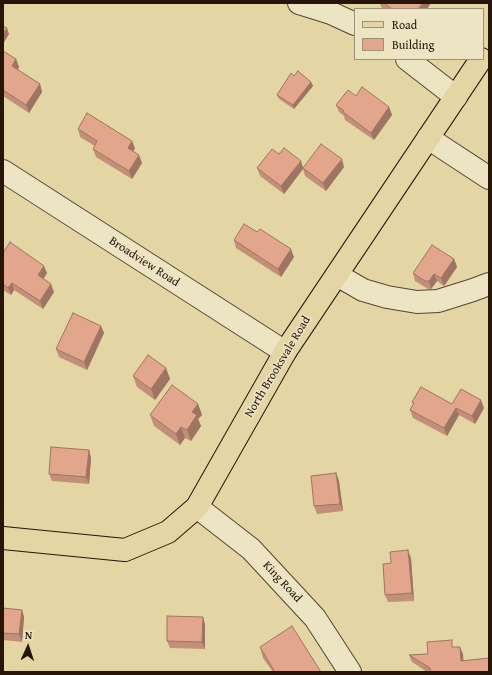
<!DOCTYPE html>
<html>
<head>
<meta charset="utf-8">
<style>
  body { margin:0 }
  #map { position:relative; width:492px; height:675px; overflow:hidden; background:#e4d5a4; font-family:"Gentium Book Plus",serif }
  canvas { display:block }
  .frame { position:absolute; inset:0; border:4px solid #27150a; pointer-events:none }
  .legend { position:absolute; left:354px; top:8px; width:130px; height:52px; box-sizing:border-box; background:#ede4c4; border:1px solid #9e917a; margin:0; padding:5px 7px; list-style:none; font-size:12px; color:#27150a }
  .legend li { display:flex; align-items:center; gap:8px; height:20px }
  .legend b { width:20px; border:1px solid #9e917a }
  .north { position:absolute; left:8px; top:627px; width:40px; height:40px; -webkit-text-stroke:3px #ede4c4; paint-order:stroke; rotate:3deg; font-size:11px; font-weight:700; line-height:16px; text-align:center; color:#27150a }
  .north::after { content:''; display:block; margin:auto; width:14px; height:18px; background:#27150a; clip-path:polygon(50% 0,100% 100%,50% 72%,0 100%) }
</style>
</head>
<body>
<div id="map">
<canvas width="492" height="675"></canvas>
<div class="frame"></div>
<ul class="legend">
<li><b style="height:5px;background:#e4d5a4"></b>Road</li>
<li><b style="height:11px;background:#e2a68d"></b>Building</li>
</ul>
<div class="north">N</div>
</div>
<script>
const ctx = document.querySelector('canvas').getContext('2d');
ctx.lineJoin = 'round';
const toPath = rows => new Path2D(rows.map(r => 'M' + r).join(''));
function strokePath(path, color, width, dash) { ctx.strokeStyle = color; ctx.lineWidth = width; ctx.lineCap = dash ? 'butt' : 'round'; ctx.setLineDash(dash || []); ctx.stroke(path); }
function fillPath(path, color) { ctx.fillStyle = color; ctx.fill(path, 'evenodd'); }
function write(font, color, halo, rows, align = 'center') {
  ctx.font = font + ' "Gentium Book Plus",serif'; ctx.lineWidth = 3; ctx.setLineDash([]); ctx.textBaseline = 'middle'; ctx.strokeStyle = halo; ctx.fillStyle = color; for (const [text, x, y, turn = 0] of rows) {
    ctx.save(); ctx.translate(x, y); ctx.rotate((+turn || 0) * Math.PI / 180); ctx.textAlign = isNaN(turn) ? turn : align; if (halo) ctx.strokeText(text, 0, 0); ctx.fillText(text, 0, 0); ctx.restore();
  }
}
const minor = toPath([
  [299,3,331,13,355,24],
  [407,59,456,97],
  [428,138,489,178],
  [3,171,285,352],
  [337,275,363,290,387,297,417,302,438,301,473,290,489,284],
  [197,507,251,549,315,618,350,672]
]);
const major = toPath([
  [3,538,125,550,168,532,197,507,285,352,481,59]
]);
strokePath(minor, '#564530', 24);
strokePath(major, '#27150a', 24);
strokePath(minor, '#ede4c4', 22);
strokePath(major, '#e4d5a4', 22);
fillPath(toPath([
  [380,3,431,3,427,9,384,9,381,7],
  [3,51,16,59,19,67,18,70,40,84,42,92,29,113,3,96],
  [294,76,311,82,313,86,294,109,279,99,277,95],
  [356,96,389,107,392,115,374,140,345,120,344,116,339,112,336,105],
  [78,129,135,148,133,152,142,163,132,179,96,157,93,149,95,146,80,137],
  [279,154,301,161,303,167,344,167,326,191,305,176,303,169,284,194,260,176,257,168],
  [257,232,294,257,281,277,236,248,234,240],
  [3,253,47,273,43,279,54,292,43,309,14,290,11,295,3,290],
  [454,259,457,267,444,286,437,281,431,289,428,289,415,281,413,273],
  [101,326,104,333,87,370,59,357,56,349],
  [166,368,170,379,155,400,137,387,133,376],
  [412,402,452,404,484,408,475,424,459,415,447,436,413,418,410,410,413,404],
  [198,404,202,415,198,419,201,426,191,441,185,438,180,445,154,426,150,415],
  [89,450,91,458,89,484,52,481,49,474],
  [336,473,339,481,343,511,317,514,314,506],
  [411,558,414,601,388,602,385,595,391,563],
  [3,608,22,610,24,617,22,642,3,640],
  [203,617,205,625,205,649,170,648,167,641],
  [260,647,321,672,273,672,263,658],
  [454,647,463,654,463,660,489,672,427,672,412,662,409,655,428,654]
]), '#c28f79');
fillPath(toPath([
  [423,3,431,3,427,9,418,9],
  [7,28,9,34,3,44,3,34],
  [16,59,19,67,15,74,12,66],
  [311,82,313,86,294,109,293,105],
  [40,84,42,92,29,113,26,105],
  [389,107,392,115,374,140,371,133],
  [132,141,135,148,130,156,128,148],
  [139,155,142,163,132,179,129,171],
  [342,159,344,167,326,191,323,183],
  [301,161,303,169,284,194,281,186],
  [291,249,294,257,281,277,278,269],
  [454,259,457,267,444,286,441,278],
  [44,266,47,273,41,283,38,275],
  [434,274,437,281,431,289,429,281],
  [12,283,14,290,11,295,8,288],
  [51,284,54,292,43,309,40,301],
  [101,326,104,333,87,370,84,362],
  [166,368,170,379,155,400,151,389],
  [481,400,484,408,475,424,472,416],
  [198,404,202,415,198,419,201,426,191,441,187,430,192,412],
  [456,408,459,415,447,436,444,428],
  [181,427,185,438,180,445,176,434],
  [89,450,91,458,89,484,86,477],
  [336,473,339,481,343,511,340,504],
  [408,550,411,558,414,601,412,593],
  [22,610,24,617,22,642,19,634],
  [203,617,205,625,205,649,202,642],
  [460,647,463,654,464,668,461,661]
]), '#9e7463');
const building = toPath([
  [384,3,423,3,418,9,392,9,384,3],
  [3,26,7,28,3,34,3,26],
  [3,51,16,59,12,66,40,84,26,105,3,90,3,51],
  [298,71,311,82,293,105,277,95,291,73,294,76,298,71],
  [362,87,389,107,371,133,343,112,344,111,336,105,348,90,356,96,362,87],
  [87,113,132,141,128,148,139,155,129,171,93,149,97,141,78,129,87,113],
  [321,144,342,159,323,183,303,168,321,144],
  [284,148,301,161,281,186,257,168,272,149,279,154,284,148],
  [244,224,257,232,260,229,291,249,278,269,234,240,244,224],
  [10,242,44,266,38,275,51,284,40,301,12,283,8,288,3,284,3,253,10,242],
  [432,245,454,259,441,278,434,274,429,281,425,281,413,273,432,245],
  [73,313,101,326,84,362,56,349,73,313],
  [148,355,166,368,151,389,133,376,148,355],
  [172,385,198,404,192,412,197,415,187,430,181,427,176,434,150,415,172,385],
  [421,387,452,404,461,389,481,400,472,416,456,408,444,428,410,410,414,403,412,402,421,387],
  [51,447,89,450,86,477,49,474,51,447],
  [336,473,340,504,314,506,311,476,336,473],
  [408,550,412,593,385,595,383,564,391,563,390,552,408,550],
  [3,608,22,610,19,634,3,633,3,608],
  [167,616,203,617,202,642,167,641,167,616],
  [292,626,321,672,275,672,260,647,292,626],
  [452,640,452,647,460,647,461,661,489,658,489,672,430,672,430,668,409,655,428,654,427,642,452,640]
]);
fillPath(building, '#e2a68d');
strokePath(building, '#9e7463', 1);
write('12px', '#27150a', '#ede4c4', [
  ["Broadview Road",144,262,33],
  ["North Brooksvale Road",278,367,-59],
  ["King Road",282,582,47]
]);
</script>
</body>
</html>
